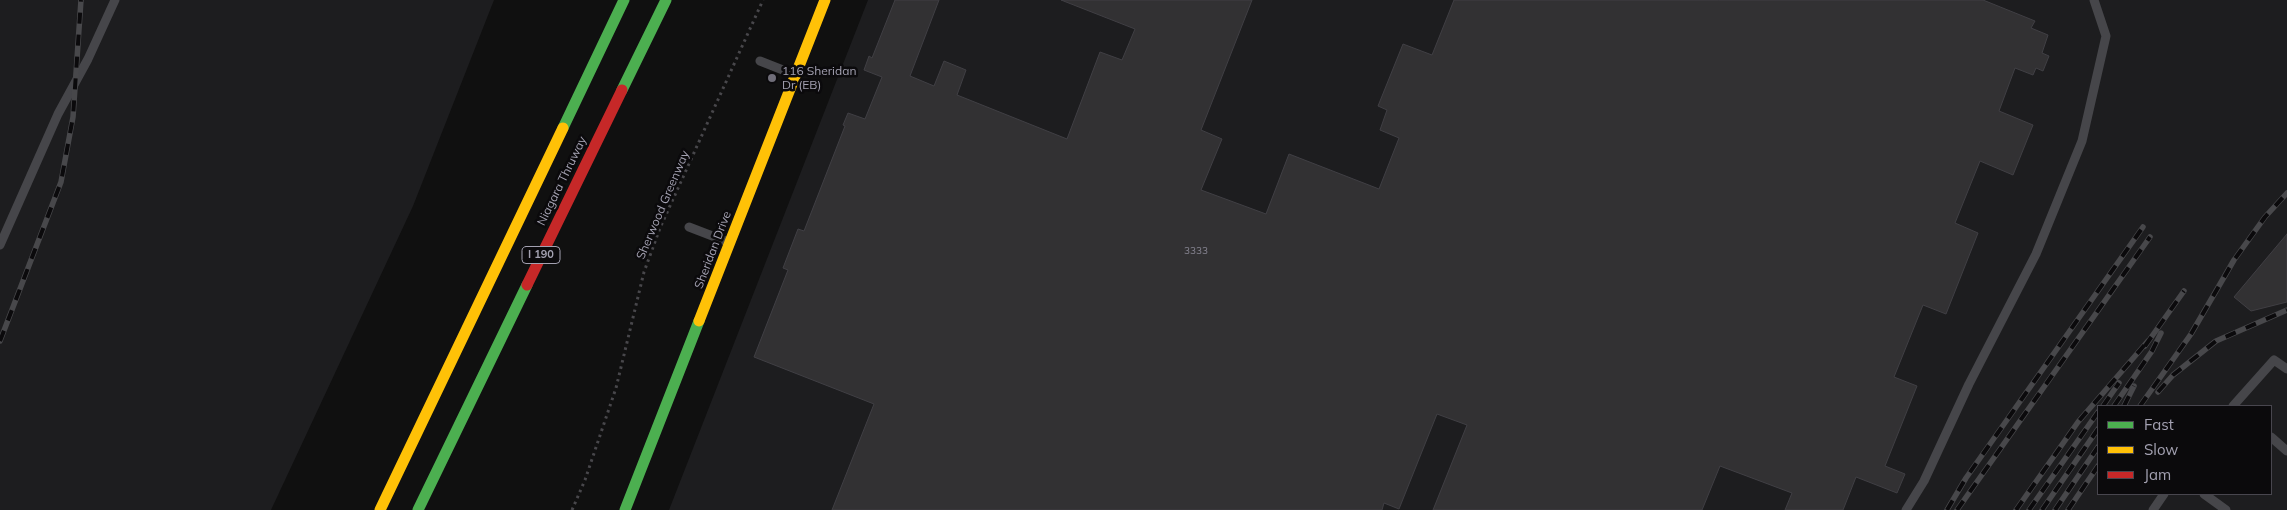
<!DOCTYPE html>
<html>
<head>
<meta charset="utf-8">
<style>
  body { margin:0 }
  #map { position:relative; width:2287px; height:510px; overflow:hidden; background:#101010; font-family:Mulish,sans-serif }
  canvas { display:block }
  .legend { position:absolute; left:2097px; top:405px; width:175px; height:90px; box-sizing:border-box; background:#0b0a0c; border:1px solid #48464e; margin:0; padding:6px 9px; list-style:none; font-size:15px; color:#a3a1b1 }
  .legend li { display:flex; align-items:center; gap:10px; height:25px }
  .legend b { width:25px; border:1px solid #48464e }
</style>
</head>
<body>
<div id="map">
<canvas width="2287" height="510"></canvas>
<ul class="legend">
<li><b style="height:6px;background:#4caf50"></b>Fast</li>
<li><b style="height:6px;background:#ffc107"></b>Slow</li>
<li><b style="height:6px;background:#c62828"></b>Jam</li>
</ul>
</div>
<script>
const ctx = document.querySelector('canvas').getContext('2d');
ctx.lineJoin = 'round';
function fillPath(path, color) { ctx.fillStyle = color; ctx.fill(path, 'evenodd'); }
const toPath = rows => new Path2D(rows.map(r => 'M' + r).join(''));
function strokePath(path, color, width, dash) { ctx.strokeStyle = color; ctx.lineWidth = width; ctx.lineCap = dash ? 'butt' : 'round'; ctx.setLineDash(dash || []); ctx.stroke(path); }
function write(font, color, halo, rows, align = 'center') {
  ctx.font = font + ' Mulish,sans-serif'; ctx.lineWidth = 5; ctx.setLineDash([]); ctx.textBaseline = 'middle'; ctx.strokeStyle = halo; ctx.fillStyle = color; for (const [text, x, y, turn = 0] of rows) {
    ctx.save(); ctx.translate(x, y); ctx.rotate((+turn || 0) * Math.PI / 180); ctx.textAlign = isNaN(turn) ? turn : align; if (halo) ctx.strokeText(text, 0, 0); ctx.fillText(text, 0, 0); ctx.restore();
  }
}
fillPath(toPath([
  [0,0,494,0,413,206,271,510,0,510],
  [868,0,2287,0,2287,510,669,510],
  [2098,406,2271,406,2271,494,2098,494]
]), '#1d1d1f');
const building = toPath([
  [895,0,939,0,910,76,934,86,944,61,966,70,957,95,1067,139,1100,52,1122,60,1135,29,1061,0,1252,0,1201,130,1222,139,1201,190,1266,214,1289,154,1379,189,1399,138,1380,130,1387,110,1378,106,1403,44,1432,55,1454,0,1983,0,2035,21,2031,28,2048,35,2042,53,2049,56,2043,71,2036,68,2033,75,2015,68,1999,111,2033,125,2013,175,1980,161,1955,223,1978,233,1946,314,1923,305,1894,377,1917,386,1885,466,1905,474,1897,493,1856,477,1843,510,1785,510,1792,493,1720,466,1702,510,1433,510,1467,425,1437,414,1399,509,1384,503,1382,510,832,510,874,404,754,357,788,270,783,268,798,229,804,231,845,126,843,125,848,113,865,119,882,77,864,70,869,56,872,58,895,0],
  [2287,234,2287,302,2251,311,2234,297,2287,234]
]);
fillPath(building, '#323133');
strokePath(building, '#403f44', 1);
strokePath(toPath([
  [572,510,585,480,616,388,644,272,660,228,763,0]
]), '#48474b', 3, [2.5, 4]);
strokePath(toPath([
  [760,61,793,74],
  [689,227,728,242],
  [0,245,58,114,88,59,115,0],
  [2233,406,2274,360,2287,369],
  [2271,437,2287,451],
  [2204,494,2226,510],
  [1906,510,1924,481,1969,384,2036,254,2082,141,2106,36,2094,0],
  [2153,510,2164,494]
]), '#46464a', 9);
strokePath(toPath([
  [622,90,666,0],
  [563,128,624,0],
  [418,510,527,285],
  [625,510,699,321]
]), '#4caf50', 11);
strokePath(toPath([
  [699,321,825,0],
  [380,510,563,128]
]), '#ffc107', 11);
strokePath(toPath([
  [527,285,622,90]
]), '#c62828', 11);
const rail = toPath([
  [0,341,61,182,73,117,81,0],
  [2145,346,2184,291],
  [2158,392,2173,375,2216,341,2287,310],
  [2103,406,2119,383],
  [2114,406,2152,351,2161,333],
  [2124,406,2134,386],
  [2140,406,2191,334,2234,260,2265,217,2287,193],
  [1947,510,1966,478,2143,227],
  [1957,510,2150,237],
  [2016,510,2078,422,2148,341],
  [2029,510,2098,412],
  [2042,510,2098,429],
  [2055,510,2098,447],
  [2068,510,2098,466]
]);
strokePath(rail, '#48484b', 5.5);
strokePath(rail, '#0b0a0c', 4, [11]);
for (const [x, y, r, color] of [
  [772,78,5,"#706e79"]
]) { const dot = new Path2D(); dot.arc(x, y, r, 0, 2 * Math.PI); ctx.fillStyle = color; ctx.fill(dot); strokePath(dot, '#0b0a0c', 2); }
write('10px', '#878592', null, [
  ["3333",1196,251]
]);
for (const [x, y, w] of [
  [541,255,38]
]) { const box = new Path2D(); box.roundRect(x - w / 2, y - 8.5, w, 17, 4); ctx.fillStyle = '#0b0a0c'; ctx.fill(box); strokePath(box, '#a3a1b1', 1); }
write('bold 11px', '#a3a1b1', null, [
  ["I 190",541,255]
]);
write('12px', '#a3a1b1', '#0b0a0c', [
  ["116 Sheridan",782,71],
  ["Dr (EB)",782,85]
], 'left');
write('12px', '#a3a1b1', '#0b0a0c', [
  ["Niagara Thruway",562,181,-64],
  ["Sherwood Greenway",663,205,-67],
  ["Sheridan Drive",713,250,-69]
]);
</script>
</body>
</html>
